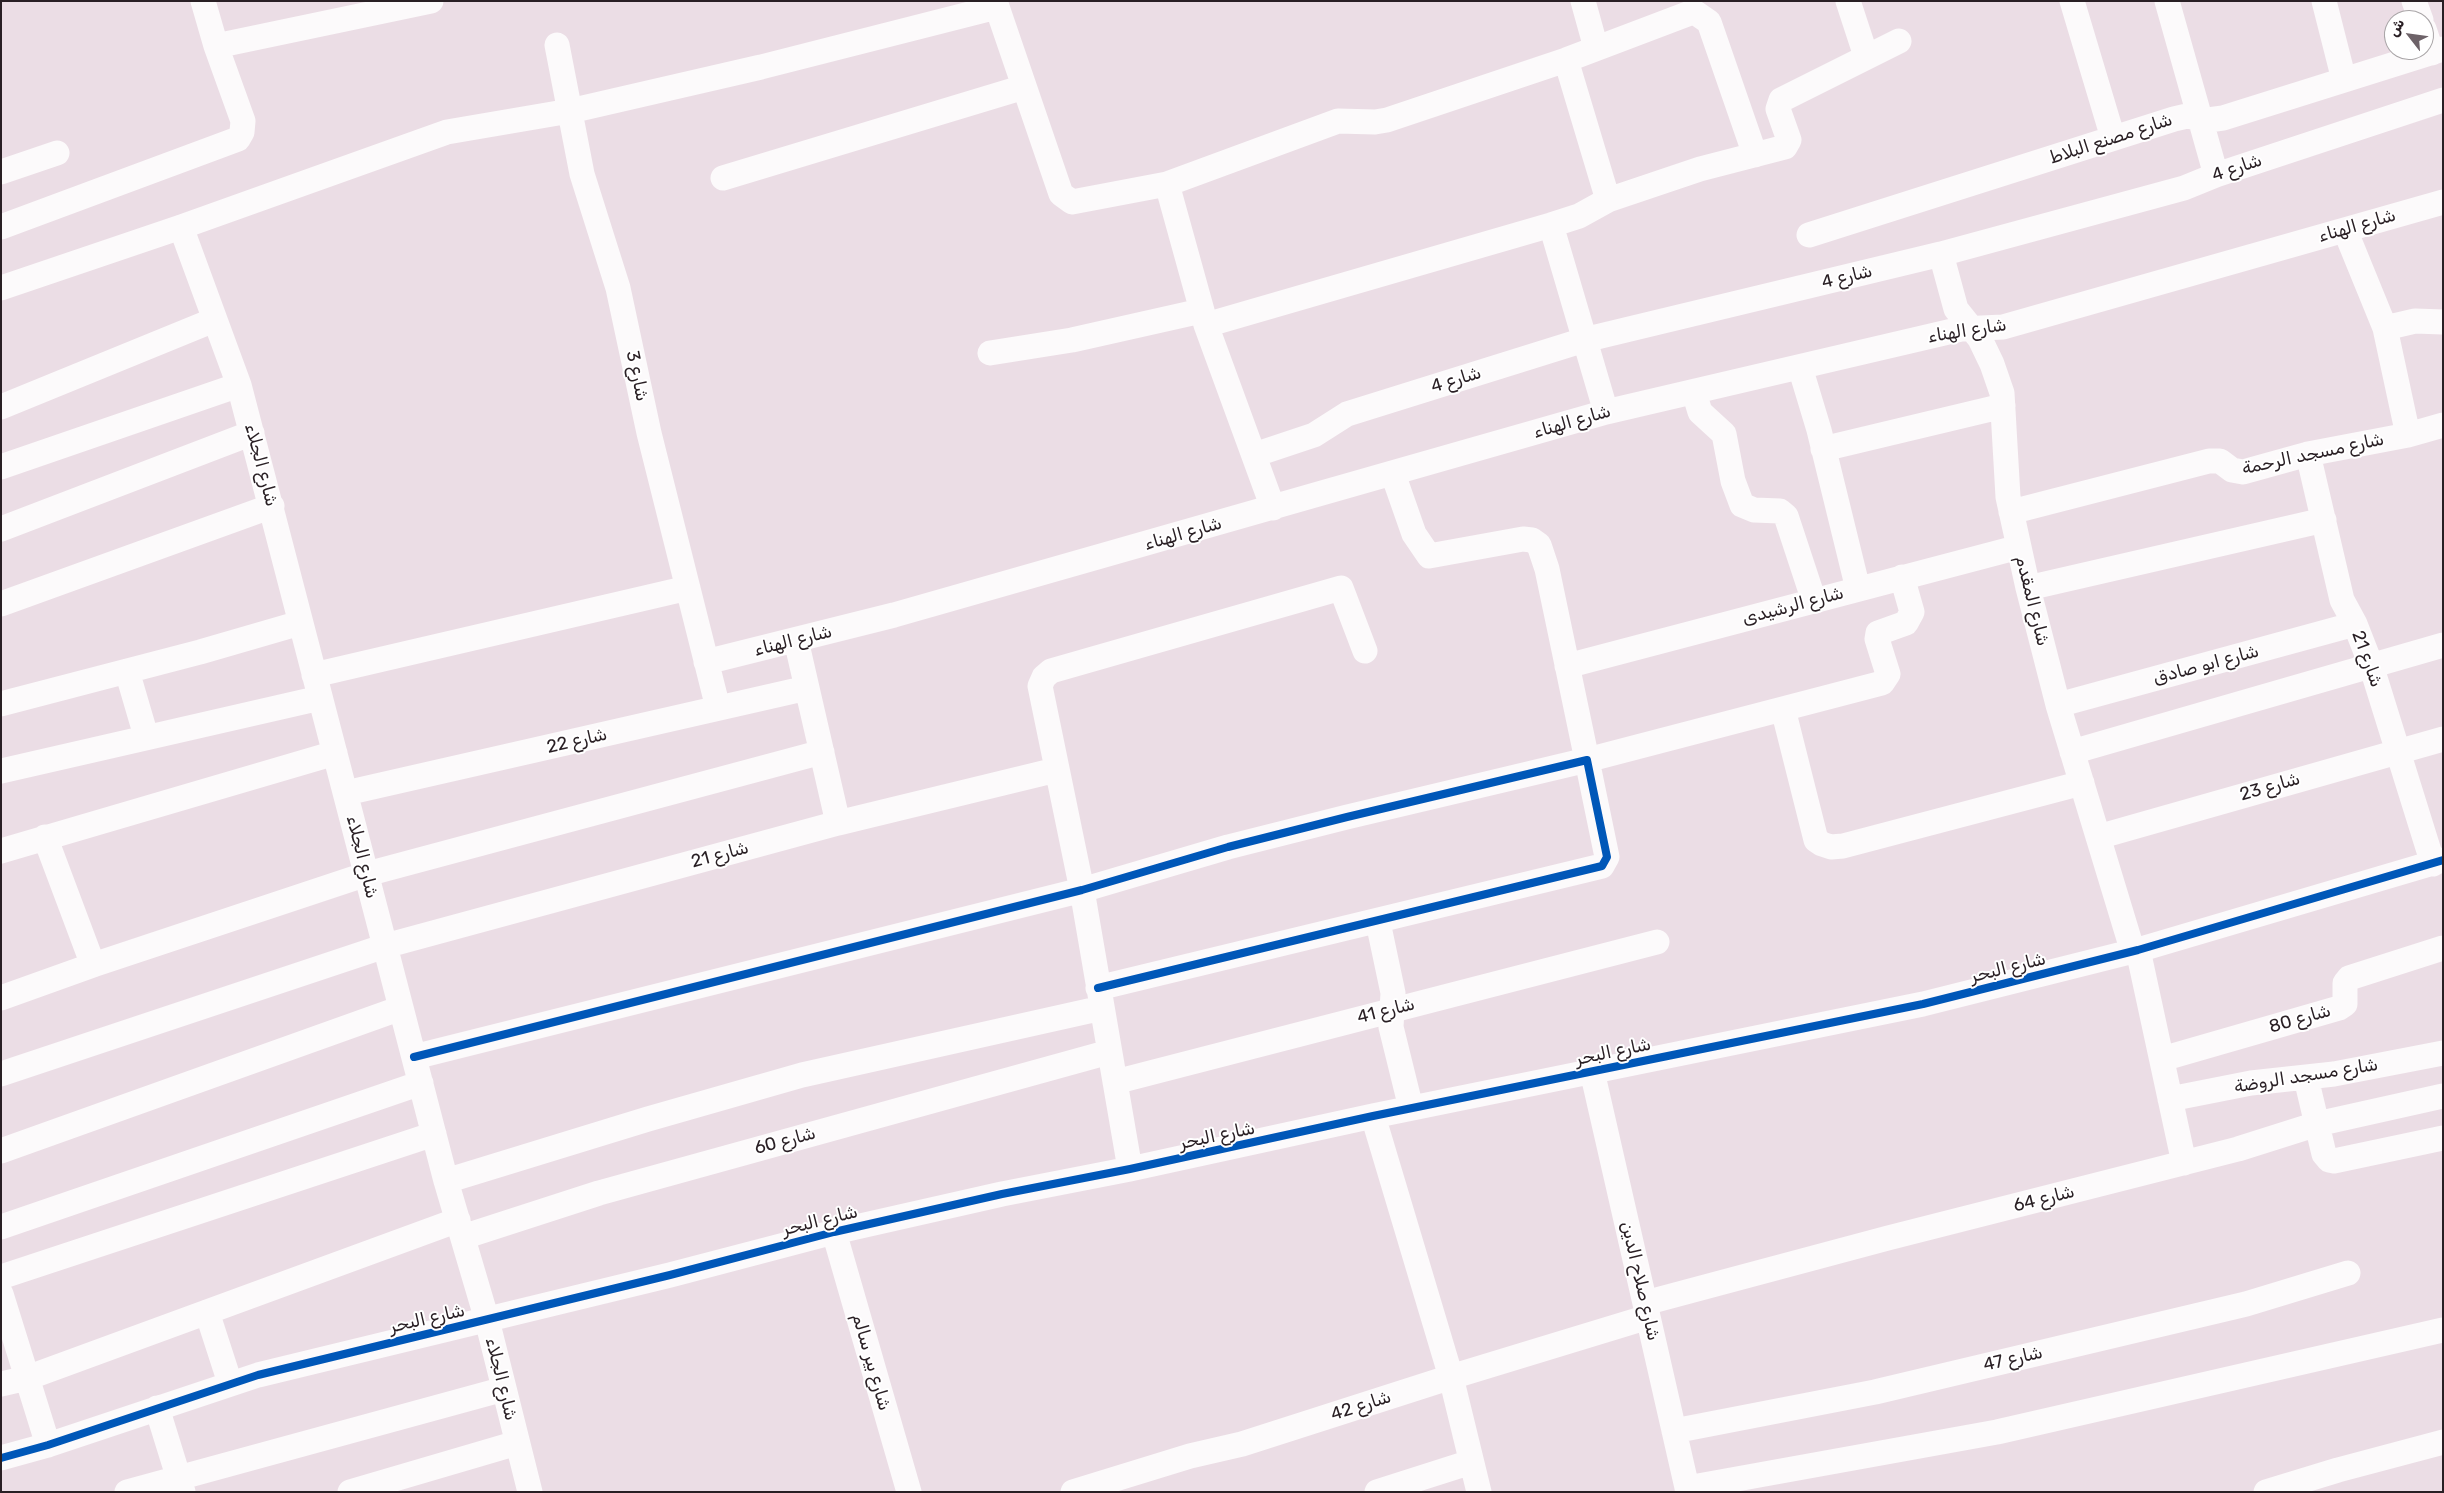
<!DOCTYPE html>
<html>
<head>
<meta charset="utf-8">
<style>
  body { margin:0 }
  #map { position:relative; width:2444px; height:1493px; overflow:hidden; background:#ebdde5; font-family:Rubik,"Noto Sans Arabic",sans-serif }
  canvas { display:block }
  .frame { position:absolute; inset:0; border:2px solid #291f24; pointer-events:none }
  .north { position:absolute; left:2384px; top:10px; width:50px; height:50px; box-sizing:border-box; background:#fff; border:1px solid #a9a5a7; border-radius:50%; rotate:300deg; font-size:14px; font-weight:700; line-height:20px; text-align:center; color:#291f24 }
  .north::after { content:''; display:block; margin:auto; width:18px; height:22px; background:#6d6268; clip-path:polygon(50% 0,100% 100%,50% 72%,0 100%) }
</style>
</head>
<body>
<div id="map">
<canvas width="2444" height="1493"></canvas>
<div class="frame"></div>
<div class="north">ش</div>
</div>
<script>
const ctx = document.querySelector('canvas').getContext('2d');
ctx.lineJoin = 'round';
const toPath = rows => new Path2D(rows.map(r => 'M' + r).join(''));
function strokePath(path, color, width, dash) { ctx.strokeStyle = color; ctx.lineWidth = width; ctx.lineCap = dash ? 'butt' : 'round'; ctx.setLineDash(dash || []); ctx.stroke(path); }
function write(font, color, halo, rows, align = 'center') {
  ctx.font = font + ' Rubik,"Noto Sans Arabic",sans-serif'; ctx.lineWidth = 4; ctx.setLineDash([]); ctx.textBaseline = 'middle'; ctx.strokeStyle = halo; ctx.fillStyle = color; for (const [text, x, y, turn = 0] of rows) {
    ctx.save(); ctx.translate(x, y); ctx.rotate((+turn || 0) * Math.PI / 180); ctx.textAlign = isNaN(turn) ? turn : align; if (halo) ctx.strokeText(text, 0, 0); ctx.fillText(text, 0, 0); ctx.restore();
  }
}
strokePath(toPath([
  [203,1,216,46],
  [995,1,1061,194,1072,202,1167,184,1338,121,1375,122,1387,120,1566,60,1690,13,1696,13,1709,22,1755,155],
  [1583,1,1596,48],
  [1848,1,1866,56],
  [2072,1,2113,138],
  [2167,1,2216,175],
  [2324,1,2344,80],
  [2414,1,2421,20],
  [2424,29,2432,53],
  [557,45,582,174,618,288,649,433,718,708],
  [1566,60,1608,200],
  [1,172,57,153],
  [723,178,1024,87],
  [1167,184,1206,325,1551,225,1579,216,1608,200,1700,169,1785,147,1789,140,1778,109,1781,100,1899,41],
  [1551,225,1606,412],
  [1,227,238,139,242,132,243,121,216,46,431,1],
  [181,227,239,385,385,946,446,1181,487,1320,530,1492],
  [2345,230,2385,328,2408,435],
  [1809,235,2174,119,2187,116,2208,120,2223,118,2443,49],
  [1941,254,1956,309,1980,339,1992,364,2002,393,2008,497,2028,588,2058,705,2133,952],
  [1,288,181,227,447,132,570,111,761,67,997,7],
  [1206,325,1273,508],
  [2385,328,2415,321,2443,322],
  [990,353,1072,340,1201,311],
  [1800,367,1819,430,1858,589],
  [1694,392,1700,412,1724,434,1733,481,1742,505,1754,510,1780,511,1786,516,1814,601],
  [1,407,214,320],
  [1823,449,2003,406],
  [2308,454,2342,600,2355,624,2371,665,2433,864],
  [1254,455,1314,435,1347,414,1584,340,1941,254,2184,188,2216,175,2443,100],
  [1,467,239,385],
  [1393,474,1414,534,1429,556,1523,539,1532,540,1539,545,1547,569,1587,760,1882,683,1888,674,1877,639,1878,633,1906,623,1912,612,1902,577],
  [2011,512,2209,461,2220,461,2232,470,2243,472,2308,454,2408,435,2443,425],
  [1,529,252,433],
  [2028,588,2324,520],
  [1,604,272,506],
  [796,640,838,823],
  [706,662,894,615,1606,412,1961,329,2003,327,2443,202],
  [1567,666,2019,547],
  [127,671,146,736],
  [314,675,688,588],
  [1,704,200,652,300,623],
  [2058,705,2355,624],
  [1783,709,1816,840,1822,844,1831,847,1843,846,2082,783],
  [2072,752,2443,645],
  [1,771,320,698],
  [346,793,807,688],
  [45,837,93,965],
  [2098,837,2443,739],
  [1,851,335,753],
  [1378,922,1393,993,1391,1027,1411,1108],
  [2138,950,2184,1163],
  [1,998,93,965,367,874,822,752],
  [414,1057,1082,890,1228,847,1347,817,1587,760,1607,857,1602,866,1098,988],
  [2162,1059,2339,1008,2345,1004,2345,983,2349,978,2443,948],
  [1592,1071,1688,1492],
  [1,1074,385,946,838,823,1056,770],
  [2306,1078,2324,1154,2329,1160,2334,1161,2443,1138],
  [1115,1082,1657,942],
  [2170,1099,2251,1083,2334,1074,2443,1053],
  [1373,1116,1451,1377,1479,1492],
  [1,1151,401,1008],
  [1130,1169,1082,890,1040,686,1044,677,1051,671,1341,588,1365,651],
  [446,1181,648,1119,802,1075,1102,1008],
  [1,1227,421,1083],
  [834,1232,909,1492],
  [463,1237,599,1193,1109,1052],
  [1,1277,434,1134],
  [1,1294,48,1445],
  [1645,1303,1888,1238,2238,1149,2317,1124,2443,1096],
  [207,1312,230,1383],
  [1,1384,27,1378,458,1220],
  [157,1408,183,1492],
  [1674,1431,1875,1392,2246,1304,2348,1273],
  [1,1458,48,1445,258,1375,670,1275,834,1232,1002,1194,1130,1169,1373,1116,1923,1004,2138,950,2443,860],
  [1687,1488,1997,1432,2443,1330],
  [127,1492,504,1389],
  [350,1492,517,1443],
  [1073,1492,1190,1456,1242,1444,1451,1377,1648,1317],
  [1377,1492,1471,1462],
  [2266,1492,2338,1470,2443,1442]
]), '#fcfafb', 25);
strokePath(toPath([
  [414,1057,1082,890,1228,847,1347,817,1587,760,1607,857,1602,866,1098,988],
  [1,1458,48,1445,258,1375,670,1275,834,1232,1002,1194,1130,1169,1373,1116,1923,1004,2138,950,2443,860]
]), '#0057b8', 8);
write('18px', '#291f24', '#fff', [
  ["شارع مصنع البلاط",2111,139,-18],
  ["شارع 4",2237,168,-19],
  ["شارع الهناء",2357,226,-16],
  ["شارع 4",1847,277,-14],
  ["شارع الهناء",1967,331,-9],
  ["شارع 3",637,376,78],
  ["شارع 4",1456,380,-17],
  ["شارع الهناء",1572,422,-16],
  ["شارع مسجد الرحمة",2313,454,-12],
  ["شارع الجلاء",261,465,75],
  ["شارع الهناء",1183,534,-16],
  ["شارع المقدم",2032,601,76],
  ["شارع الرشيدى",1793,606,-15],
  ["شارع الهناء",793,641,-14],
  ["شارع 21",2367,659,70],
  ["شارع ابو صادق",2206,665,-15],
  ["شارع 22",577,741,-13],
  ["شارع 23",2270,787,-16],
  ["شارع 21",720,855,-15],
  ["شارع الجلاء",362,857,76],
  ["شارع البحر",2008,968,-14],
  ["شارع 41",1386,1011,-14],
  ["شارع 80",2300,1019,-16],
  ["شارع البحر",1613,1052,-12],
  ["شارع مسجد الروضة",2306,1076,-9],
  ["شارع البحر",1217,1136,-12],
  ["شارع 60",785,1141,-15],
  ["شارع 64",2044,1199,-14],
  ["شارع البحر",820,1221,-14],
  ["شارع صلاح الدين",1640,1281,77],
  ["شارع البحر",427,1319,-13],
  ["شارع 47",2013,1359,-13],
  ["شارع بير سالم",871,1362,74],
  ["شارع الجلاء",501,1379,76],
  ["شارع 42",1361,1406,-18]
]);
</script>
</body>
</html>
